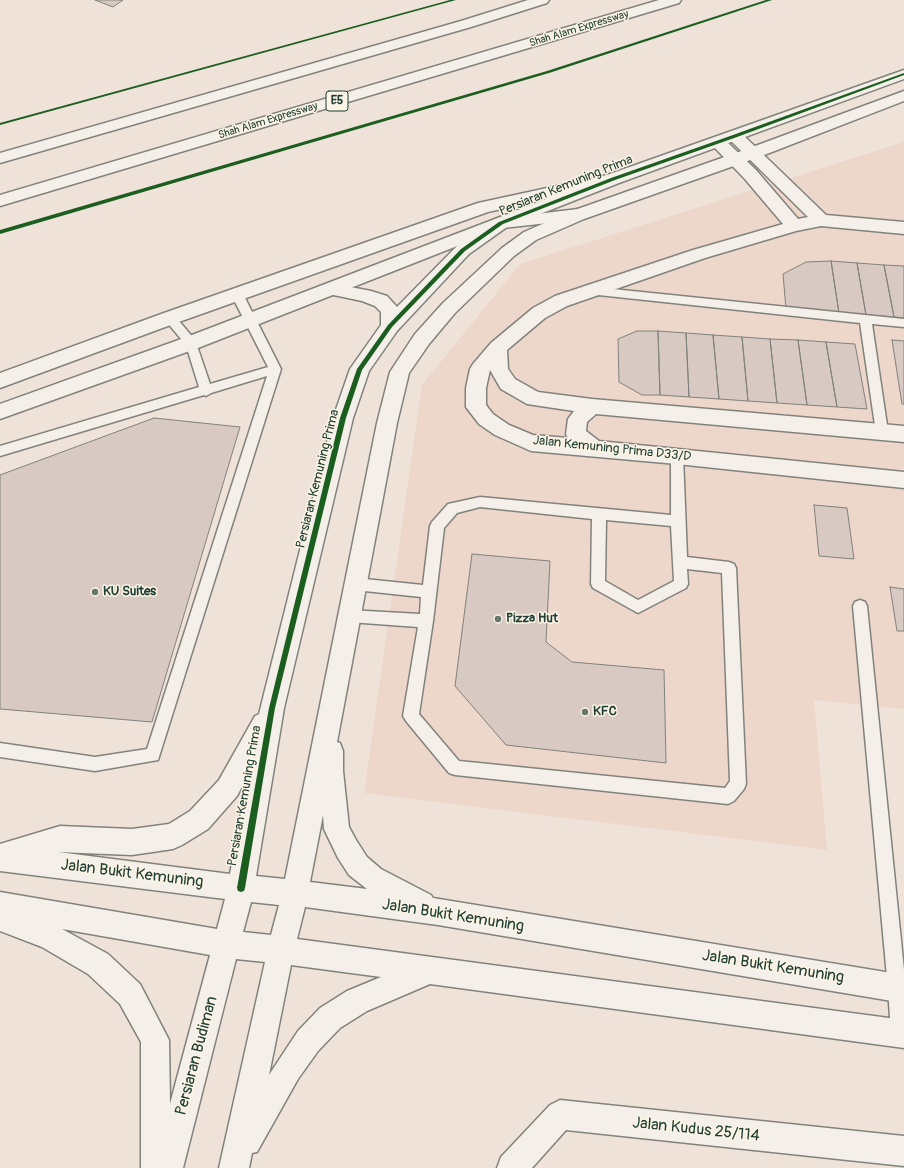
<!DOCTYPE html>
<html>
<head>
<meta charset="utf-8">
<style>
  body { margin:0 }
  canvas { display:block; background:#efe2d9 }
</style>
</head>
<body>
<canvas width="904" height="1168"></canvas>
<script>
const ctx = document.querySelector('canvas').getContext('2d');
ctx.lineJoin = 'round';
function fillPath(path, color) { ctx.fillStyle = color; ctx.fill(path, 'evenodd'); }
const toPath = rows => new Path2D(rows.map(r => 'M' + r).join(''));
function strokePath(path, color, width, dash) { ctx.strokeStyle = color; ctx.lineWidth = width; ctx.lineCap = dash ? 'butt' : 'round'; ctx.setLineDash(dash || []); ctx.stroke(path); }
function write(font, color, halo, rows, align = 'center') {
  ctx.font = font + ' Pangolin,sans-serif'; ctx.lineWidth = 3; ctx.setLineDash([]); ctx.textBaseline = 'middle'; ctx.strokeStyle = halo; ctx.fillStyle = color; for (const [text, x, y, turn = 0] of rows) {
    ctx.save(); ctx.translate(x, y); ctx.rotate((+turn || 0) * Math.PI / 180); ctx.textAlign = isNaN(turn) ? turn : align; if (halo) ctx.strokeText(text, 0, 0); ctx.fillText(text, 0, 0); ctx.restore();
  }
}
fillPath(toPath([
  [904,142,904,709,814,700,827,850,364,793,422,385,520,264]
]), '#edd7ca');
const building = toPath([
  [95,0,123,0,113,7,95,0],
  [831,261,839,313,786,309,783,274,806,262,831,261],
  [831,261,857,263,866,315,839,313,831,261],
  [857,263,884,265,894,317,866,315,857,263],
  [884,265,904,266,904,318,894,317,884,265],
  [637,331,658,331,660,395,642,395,619,382,618,339,637,331],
  [658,331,686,333,689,397,660,395,658,331],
  [686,333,713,335,719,399,689,397,686,333],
  [713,335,742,337,748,401,719,399,713,335],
  [742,337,770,339,777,403,748,401,742,337],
  [770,339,798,340,807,405,777,403,770,339],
  [798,340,826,342,837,407,807,405,798,340],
  [892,340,904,341,904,404,902,404,892,340],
  [826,342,855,344,867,409,837,407,826,342],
  [154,418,240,427,152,722,0,709,0,475,154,418],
  [814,505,847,508,854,559,819,556,814,505],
  [472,554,550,561,546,642,572,662,664,670,666,763,506,745,455,686,472,554],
  [890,587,904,589,904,631,897,631,890,587]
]);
fillPath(building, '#d8c9c2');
strokePath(building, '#82827c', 1);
const lane = toPath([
  [593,287,904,319,904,327,872,324,888,432,886,435,882,437,878,435,876,432,860,323,589,294,587,291,589,288,593,287],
  [237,290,241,291,243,294,281,369,158,760,95,771,0,757,0,743,95,757,147,749,267,376,211,393,206,396,204,395,0,456,0,446,199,387,186,345,166,321,164,318,166,315,170,314,174,315,195,340,210,384,268,367,231,294,233,291,237,290],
  [677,451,682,452,683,456,687,557,729,562,734,564,736,568,746,784,744,789,734,801,728,804,455,775,449,773,406,721,403,716,418,627,349,622,344,620,342,616,344,612,349,610,420,614,421,597,355,590,350,588,348,584,350,580,355,578,423,585,430,526,432,522,448,504,480,497,671,515,671,456,672,452,677,451],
  [480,507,592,519,591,584,593,588,638,613,686,588,688,584,687,569,722,573,730,781,725,788,459,761,419,714,433,621,444,528,457,513,480,507],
  [606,520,671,526,674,581,638,600,605,581,606,520],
  [860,600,865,602,867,606,904,970,904,1040,900,1042,894,1039,891,1033,888,988,853,606,855,602,860,600]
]);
const street = toPath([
  [735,131,741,133,826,215,904,222,904,234,821,226,796,231,705,258,567,306,545,318,507,350,508,369,515,379,538,392,592,399,904,426,904,442,596,414,587,422,586,431,599,441,904,472,904,488,677,464,531,451,495,435,479,424,466,407,466,388,470,369,473,364,491,343,533,308,555,296,693,250,783,224,744,178,712,145,710,142,712,139,718,137,724,139,756,170,798,219,808,217,729,139,727,136,729,133,735,131],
  [490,370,501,389,527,404,574,411,568,419,566,434,568,438,533,435,509,425,493,414,486,405,486,388,490,370],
  [607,175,613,176,615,180,613,184,488,212,176,323,0,388,0,373,164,313,478,203,607,175],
  [578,209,584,211,586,215,584,219,503,228,198,348,0,419,0,404,184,338,495,219,578,209],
  [560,1100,904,1136,904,1166,566,1130,532,1168,497,1168,501,1157,550,1105,560,1100]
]);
const secondary = toPath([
  [904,70,904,79,619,183,507,227,469,254,397,331,369,371,353,418,284,708,256,876,285,879,377,423,390,372,415,334,443,303,502,248,524,232,572,211,747,149,904,91,904,101,759,157,584,219,536,240,514,256,455,313,429,344,409,373,397,423,337,742,340,743,343,751,343,771,349,827,356,840,367,857,381,869,431,895,433,898,904,975,904,1003,438,925,305,907,297,939,904,1020,904,1048,430,984,367,1011,340,1028,318,1051,298,1079,257,1152,252,1153,249,1168,219,1168,265,962,236,959,183,1168,141,1168,141,1042,120,1004,88,974,42,947,0,931,0,892,217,929,225,899,0,871,0,844,60,826,132,829,169,824,190,811,219,780,255,716,259,714,333,418,350,369,381,325,381,312,375,306,362,301,324,293,321,289,324,285,330,283,371,291,387,296,397,307,457,246,495,219,607,175,904,70],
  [248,775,230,874,58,852,132,855,173,849,182,845,208,829,237,796,248,775],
  [323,815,324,829,338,858,349,875,367,889,310,882,323,815],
  [251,902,279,905,271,935,243,932,251,902],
  [62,929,210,955,170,1104,169,1040,140,984,108,954,62,929],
  [291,965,381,977,347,991,320,1008,298,1031,269,1075,291,965]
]);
const highway = toPath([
  [528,0,549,0,547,3,471,27,0,163,0,153,461,21,528,0],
  [659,0,681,0,679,3,0,206,0,195,659,0]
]);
strokePath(lane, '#82827c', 3);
strokePath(street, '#82827c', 3);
strokePath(secondary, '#82827c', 3);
strokePath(highway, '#82827c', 3);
fillPath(lane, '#f4f0e9');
fillPath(street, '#f4f0e9');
fillPath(secondary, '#f4f0e9');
fillPath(highway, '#f4f0e9');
fillPath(toPath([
  [450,0,456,0,0,125,0,123,450,0],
  [766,0,772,0,549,73,0,234,0,230,547,71,766,0],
  [904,73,904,75,737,137,615,180,503,224,465,251,392,327,362,370,346,418,275,708,245,888,244,891,241,892,238,891,237,888,269,708,340,418,357,369,388,325,461,249,499,222,611,178,733,135,904,73]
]), '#1b5e20');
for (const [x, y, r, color] of [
  [95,592,4,"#68776e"],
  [498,619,4,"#68776e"],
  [585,712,4,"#68776e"]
]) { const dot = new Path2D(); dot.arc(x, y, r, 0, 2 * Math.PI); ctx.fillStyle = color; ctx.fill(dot); strokePath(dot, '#fcf5e5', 1.5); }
write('11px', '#1f3d34', '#fcf5e5', [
  ["Shah Alam Expressway",579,29,-17],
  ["Shah Alam Expressway",268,121,-17]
]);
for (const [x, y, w] of [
  [337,101,22]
]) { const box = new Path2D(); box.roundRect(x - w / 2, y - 10, w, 20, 3); ctx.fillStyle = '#fcf5e5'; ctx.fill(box); strokePath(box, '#1f3d34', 1); }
write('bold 12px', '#1f3d34', null, [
  ["E5",337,101]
]);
write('13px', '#1f3d34', '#fcf5e5', [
  ["Persiaran Kemuning Prima",566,186,-22],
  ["Jalan Kemuning Prima D33/D",612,449,6],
  ["Persiaran Kemuning Prima",318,479,-76],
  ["Persiaran Kemuning Prima",245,796,-80]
]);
write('bold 13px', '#1f3d34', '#fcf5e5', [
  ["KU Suites",103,592],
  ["Pizza Hut",506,619],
  ["KFC",593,712]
], 'left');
write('16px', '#1f3d34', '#fcf5e5', [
  ["Jalan Bukit Kemuning",132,874,7],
  ["Jalan Bukit Kemuning",453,916,9],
  ["Jalan Bukit Kemuning",773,967,9],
  ["Persiaran Budiman",197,1056,-75],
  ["Jalan Kudus 25/114",696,1130,6]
]);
</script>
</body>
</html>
